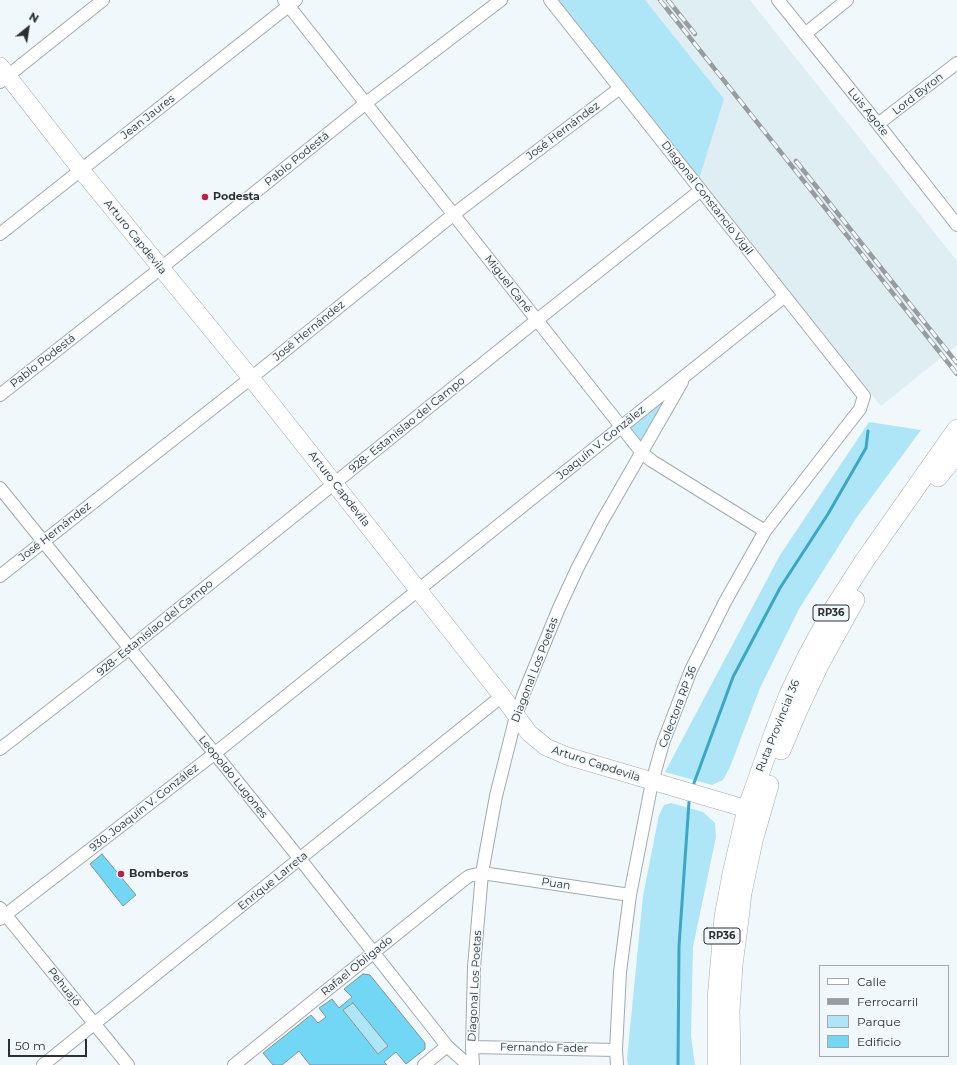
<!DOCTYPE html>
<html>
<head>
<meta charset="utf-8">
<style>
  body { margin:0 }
  #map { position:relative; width:957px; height:1065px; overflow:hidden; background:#f1f8fb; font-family:Montserrat,sans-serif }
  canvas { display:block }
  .legend { position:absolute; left:819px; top:965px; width:130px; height:92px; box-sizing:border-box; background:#f1f8fb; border:1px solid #a3a8aa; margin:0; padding:5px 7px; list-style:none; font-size:12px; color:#2d2f30 }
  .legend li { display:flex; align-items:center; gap:8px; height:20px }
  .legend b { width:20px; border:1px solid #a3a8aa }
  .north { position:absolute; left:8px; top:8px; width:40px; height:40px; -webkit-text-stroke:3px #f1f8fb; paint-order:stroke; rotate:30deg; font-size:11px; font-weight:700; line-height:16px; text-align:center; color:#2d2f30 }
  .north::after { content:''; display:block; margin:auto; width:14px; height:18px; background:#2d2f30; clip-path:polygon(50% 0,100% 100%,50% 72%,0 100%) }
  .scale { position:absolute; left:8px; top:1039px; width:79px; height:18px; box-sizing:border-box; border:2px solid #2d2f30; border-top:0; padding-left:5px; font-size:12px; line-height:14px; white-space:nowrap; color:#2d2f30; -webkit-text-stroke:3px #f1f8fb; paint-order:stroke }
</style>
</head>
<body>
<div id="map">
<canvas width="957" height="1065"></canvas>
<ul class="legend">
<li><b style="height:5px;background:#fff"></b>Calle</li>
<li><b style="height:5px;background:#979c9e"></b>Ferrocarril</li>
<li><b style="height:11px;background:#aee6f8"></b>Parque</li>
<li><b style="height:11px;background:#71d7f5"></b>Edificio</li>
</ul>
<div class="north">N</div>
<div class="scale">50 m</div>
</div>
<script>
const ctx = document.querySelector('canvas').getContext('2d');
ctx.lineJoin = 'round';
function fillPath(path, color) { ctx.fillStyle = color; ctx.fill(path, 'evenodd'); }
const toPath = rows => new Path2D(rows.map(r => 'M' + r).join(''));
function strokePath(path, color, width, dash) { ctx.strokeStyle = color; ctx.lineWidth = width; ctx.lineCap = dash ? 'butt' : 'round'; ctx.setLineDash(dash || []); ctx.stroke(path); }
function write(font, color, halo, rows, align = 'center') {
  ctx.font = font + ' Montserrat,sans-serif'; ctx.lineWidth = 3; ctx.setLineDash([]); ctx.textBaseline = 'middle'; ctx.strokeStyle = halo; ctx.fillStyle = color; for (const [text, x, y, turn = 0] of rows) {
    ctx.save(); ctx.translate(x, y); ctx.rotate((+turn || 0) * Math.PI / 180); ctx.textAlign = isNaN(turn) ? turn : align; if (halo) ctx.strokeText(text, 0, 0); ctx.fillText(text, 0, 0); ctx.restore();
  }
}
fillPath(toPath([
  [556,0,750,0,957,261,957,345,881,406]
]), '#deeef3');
fillPath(toPath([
  [557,0,645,0,724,99,699,179],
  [679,384,641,443,625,427],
  [869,422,921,430,857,517,799,609,760,688,730,767,723,780,712,785,665,772,780,555],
  [671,803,703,812,715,823,716,837,693,947,691,1036,695,1065,628,1065,627,1059,643,896,659,815,664,805],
  [353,1003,388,1046,378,1054,343,1010]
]), '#aee6f8');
strokePath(toPath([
  [694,783,733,677,780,588,828,514,866,448,868,431],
  [678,1065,679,946,689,802]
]), '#3ca6c3', 3);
const building = toPath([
  [102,854,136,895,123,906,90,864,102,854],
  [363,974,370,975,425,1043,425,1049,406,1064,396,1052,384,1062,387,1065,310,1065,299,1051,282,1065,273,1065,263,1053,311,1015,318,1023,326,1017,319,1008,332,999,339,1008,352,997,344,989,363,974],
  [353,1003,388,1046,378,1054,343,1010,353,1003]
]);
fillPath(building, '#71d7f5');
strokePath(building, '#8b9193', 1);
const street = toPath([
  [284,0,642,453,652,461,765,531],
  [550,0,864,396,860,409,765,531,725,602,691,670,663,743,652,782,630,895,620,972,616,1050,617,1065],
  [778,0,878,124,957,225],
  [805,34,847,0],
  [0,82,103,0],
  [878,124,957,63],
  [0,234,296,0],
  [0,395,161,268,366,103,501,0],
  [0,488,300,859,447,1046,468,1065],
  [0,576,251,378,454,214,620,88],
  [0,749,130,648,537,320,701,190],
  [0,908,128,1065],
  [0,919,214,754,621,427,785,296],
  [472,1047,616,1050],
  [43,1065,502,696],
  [234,1065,461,882,469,876,482,873,630,895],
  [424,1065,447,1046],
  [473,1065,472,1047,474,967,482,873,496,796,516,716,524,693,559,608,577,569,601,523,682,382]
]);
const secondary = toPath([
  [0,66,81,170,251,378,502,696,529,733,546,747,567,756,747,809]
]);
const primary = toPath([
  [938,477,957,453],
  [781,750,798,710,819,665,855,600],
  [717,1065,717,1000,724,917,732,874,747,809,774,733,789,694,808,655,829,616,865,560,957,429],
  [731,1065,730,1011,733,965,739,919,742,893,753,841,769,785]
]);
strokePath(street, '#a3aaac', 14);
strokePath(secondary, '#a3aaac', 18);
strokePath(primary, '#a3aaac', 20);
strokePath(street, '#fff', 12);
strokePath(secondary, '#fff', 17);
strokePath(primary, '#fff', 19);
const rail = toPath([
  [660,0,957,374],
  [668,0,695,34],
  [796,161,957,363]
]);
strokePath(rail, '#979c9e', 4.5);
strokePath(rail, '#f1f8fb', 3, [9]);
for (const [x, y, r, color] of [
  [205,197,4,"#b4234e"],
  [121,874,4,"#b4234e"]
]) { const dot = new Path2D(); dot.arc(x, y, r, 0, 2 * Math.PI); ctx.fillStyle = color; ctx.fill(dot); strokePath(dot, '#f1f8fb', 1.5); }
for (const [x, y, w] of [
  [831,613,36],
  [722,936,36]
]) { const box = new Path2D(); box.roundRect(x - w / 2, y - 8, w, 16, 3); ctx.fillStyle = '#f1f8fb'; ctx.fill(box); strokePath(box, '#2d2f30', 1); }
write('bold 10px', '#2d2f30', null, [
  ["RP36",831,613],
  ["RP36",722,936]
]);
write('11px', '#2d2f30', '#f1f8fb', [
  ["Lord Byron",918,94,-38],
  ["Luis Agote",868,112,51],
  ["Jean Jaures",148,117,-38],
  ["José Hernández",563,131,-37],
  ["Pablo Podestá",297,159,-39],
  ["Diagonal Constancio Vigil",707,198,52],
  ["Arturo Capdevila",135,237,51],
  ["Miguel Cané",508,284,52],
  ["José Hernández",309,331,-39],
  ["Pablo Podestá",43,361,-38],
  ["928- Estanislao del Campo",407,425,-39],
  ["Joaquín V. González",601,443,-39],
  ["Arturo Capdevila",339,489,52],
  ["José Hernández",55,532,-38],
  ["928- Estanislao del Campo",155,628,-39],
  ["Diagonal Los Poetas",535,670,-69],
  ["Colectora RP 36",678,707,-69],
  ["Ruta Provincial 36",778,726,-68],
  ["Arturo Capdevila",596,764,18],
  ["Leopoldo Lugones",233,777,51],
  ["930. Joaquín V. González",144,808,-38],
  ["Enrique Larreta",273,881,-39],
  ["Puan",556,884,9],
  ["Rafael Obligado",357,966,-39],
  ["Diagonal Los Poetas",475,986,-87],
  ["Pehuajó",64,987,51],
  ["Fernando Fader",544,1048,1]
]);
write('bold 11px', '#2d2f30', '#f1f8fb', [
  ["Podesta",213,197],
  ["Bomberos",129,874]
], 'left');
</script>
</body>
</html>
